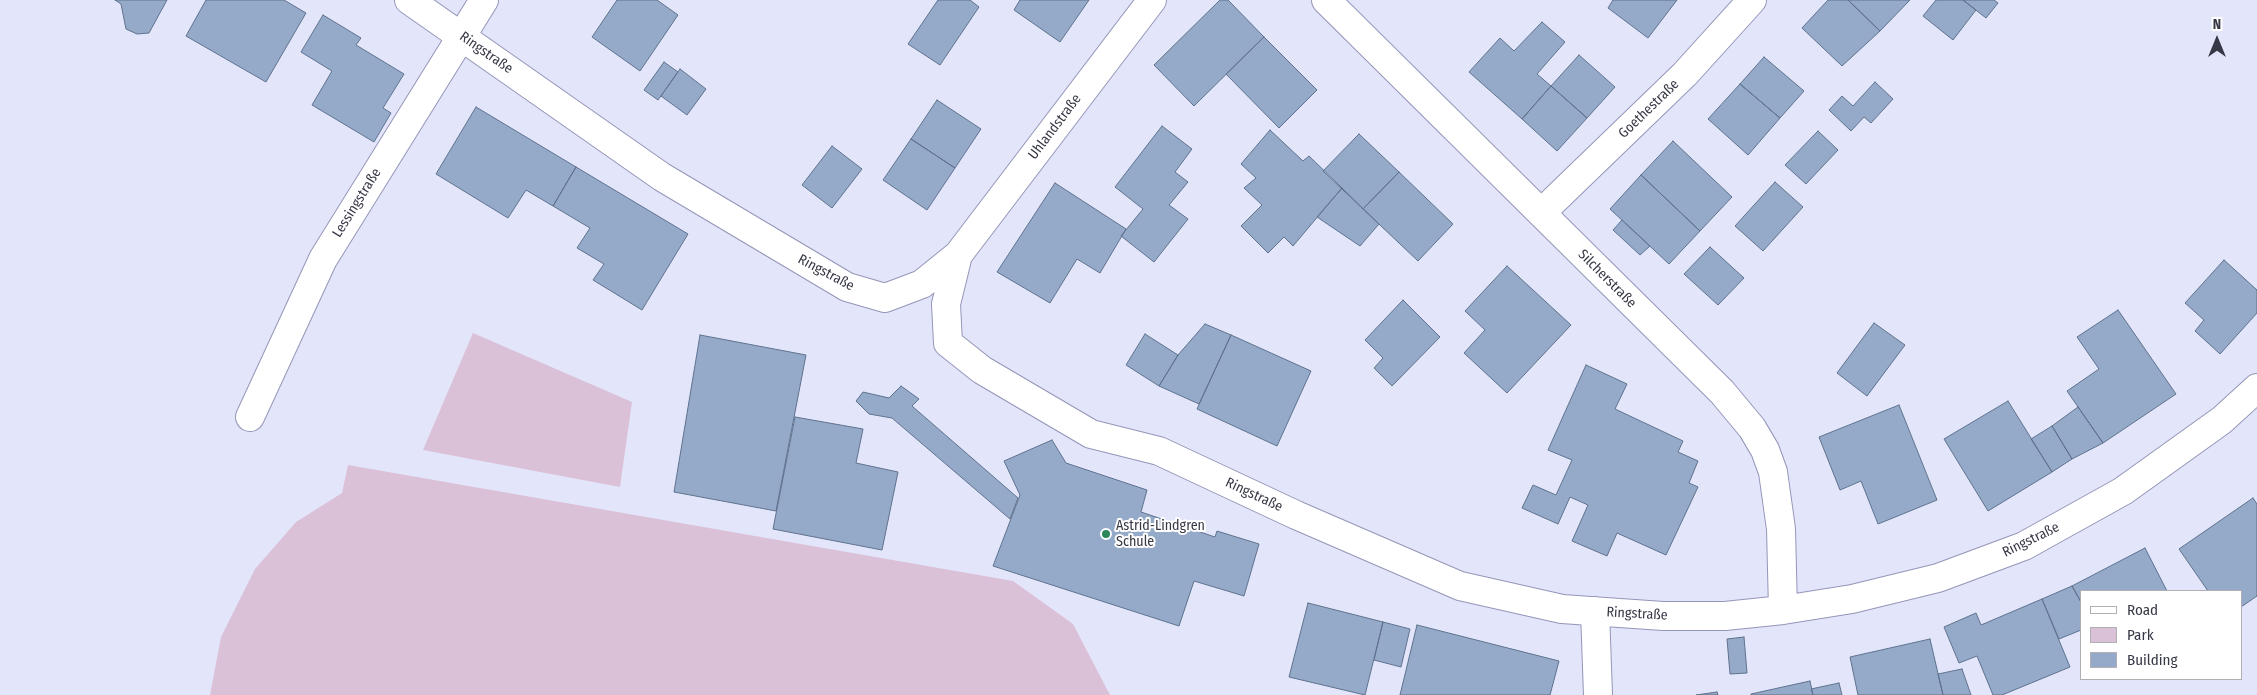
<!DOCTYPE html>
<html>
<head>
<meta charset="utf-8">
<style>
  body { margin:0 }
  #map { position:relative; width:2257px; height:695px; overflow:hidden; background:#e3e5fb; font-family:"Fira Sans Condensed",sans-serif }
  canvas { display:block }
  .legend { position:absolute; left:2080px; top:590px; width:162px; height:90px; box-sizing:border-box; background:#fff; border:1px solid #afafb5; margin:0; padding:6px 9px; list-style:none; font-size:15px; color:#373846 }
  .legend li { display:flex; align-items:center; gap:10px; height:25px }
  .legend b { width:25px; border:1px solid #afafb5 }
  .north { position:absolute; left:2192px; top:15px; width:50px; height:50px; -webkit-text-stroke:4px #fff; paint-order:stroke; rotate:0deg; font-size:14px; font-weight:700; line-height:20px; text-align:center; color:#373846 }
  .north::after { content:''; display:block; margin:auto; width:18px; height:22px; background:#373846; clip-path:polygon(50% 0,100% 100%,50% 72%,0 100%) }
</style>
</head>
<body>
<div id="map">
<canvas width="2257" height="695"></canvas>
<ul class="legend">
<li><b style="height:6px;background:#fff"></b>Road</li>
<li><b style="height:14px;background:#dbc1d8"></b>Park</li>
<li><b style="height:14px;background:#95aac8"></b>Building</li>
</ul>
<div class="north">N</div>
</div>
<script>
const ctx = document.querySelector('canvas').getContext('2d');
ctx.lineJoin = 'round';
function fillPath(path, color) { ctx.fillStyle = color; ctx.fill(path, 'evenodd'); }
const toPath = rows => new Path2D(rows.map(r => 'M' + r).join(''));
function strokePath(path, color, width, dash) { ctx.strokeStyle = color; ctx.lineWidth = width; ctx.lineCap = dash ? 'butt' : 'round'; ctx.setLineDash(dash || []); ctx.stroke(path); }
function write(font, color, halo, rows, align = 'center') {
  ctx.font = font + ' "Fira Sans Condensed",sans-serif'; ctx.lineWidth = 4; ctx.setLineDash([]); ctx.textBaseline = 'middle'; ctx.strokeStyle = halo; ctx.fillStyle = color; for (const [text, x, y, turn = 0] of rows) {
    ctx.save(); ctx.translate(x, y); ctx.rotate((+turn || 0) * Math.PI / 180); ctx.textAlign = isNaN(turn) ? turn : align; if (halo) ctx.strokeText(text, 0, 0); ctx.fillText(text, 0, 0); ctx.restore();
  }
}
fillPath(toPath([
  [473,333,632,402,620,487,423,450],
  [348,465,1013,581,1073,624,1110,695,210,695,221,637,255,569,296,522,342,493]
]), '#dbc1d8');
const building = toPath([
  [115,0,167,0,149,33,137,34,126,29,121,4,115,0],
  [206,0,284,0,306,13,266,82,186,36,206,0],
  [617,0,657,0,678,15,640,71,592,37,617,0],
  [938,0,970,0,979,7,940,65,908,44,938,0],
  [1020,0,1089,0,1060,42,1014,10,1020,0],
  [1220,0,1228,0,1264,37,1194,106,1154,65,1220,0],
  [1613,0,1677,0,1648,38,1608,8,1613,0],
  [1828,0,1848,0,1880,31,1842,66,1802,28,1828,0],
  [1848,0,1910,0,1880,31,1848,0],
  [1936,0,1963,0,1976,10,1953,40,1923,16,1936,0],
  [1963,0,1994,0,1998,3,1986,18,1963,0],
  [323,15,361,38,356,45,404,74,383,108,391,113,374,142,312,105,332,71,301,52,323,15],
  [1542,22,1565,42,1537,74,1551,86,1522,119,1469,72,1500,38,1514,51,1542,22],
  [1264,37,1317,90,1279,128,1226,74,1264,37],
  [1579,55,1615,87,1587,118,1551,86,1579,55],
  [1764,57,1804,91,1780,118,1740,84,1764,57],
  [664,62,678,72,658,100,644,90,664,62],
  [680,69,706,89,687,115,661,96,680,69],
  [1875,82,1893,99,1871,123,1864,117,1851,131,1829,110,1842,96,1853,106,1875,82],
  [1740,84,1780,118,1748,155,1708,119,1740,84],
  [1551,86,1587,118,1557,151,1522,119,1551,86],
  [937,100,981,129,955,168,911,139,937,100],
  [476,107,576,167,553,206,526,190,508,218,436,174,476,107],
  [1162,126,1192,149,1175,172,1188,182,1169,205,1188,219,1154,262,1121,236,1143,209,1115,187,1162,126],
  [1270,130,1303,161,1309,156,1342,188,1293,246,1284,237,1268,253,1241,226,1262,205,1244,188,1256,178,1241,164,1270,130],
  [1818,131,1838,150,1806,184,1785,165,1818,131],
  [1359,134,1399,172,1363,209,1323,171,1359,134],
  [911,139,955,168,927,210,883,180,911,139],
  [1673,141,1732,197,1700,231,1641,175,1673,141],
  [832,146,862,169,832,208,802,185,832,146],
  [576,167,688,234,642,310,593,280,604,264,577,248,590,228,553,206,576,167],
  [1399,172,1453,224,1418,261,1363,209,1399,172],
  [1641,175,1700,231,1669,264,1610,209,1641,175],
  [1775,182,1803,207,1763,251,1735,226,1775,182],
  [1055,183,1126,229,1100,273,1077,259,1050,303,997,272,1055,183],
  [1342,188,1379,224,1360,246,1317,217,1342,188],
  [1622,220,1650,246,1640,255,1613,230,1622,220],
  [1710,247,1744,278,1718,305,1684,274,1710,247],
  [2224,260,2257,290,2257,313,2220,354,2195,331,2204,320,2185,303,2224,260],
  [1507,266,1571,325,1507,393,1464,353,1485,330,1465,311,1507,266],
  [1403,300,1440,337,1392,386,1374,368,1383,358,1365,340,1403,300],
  [2118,310,2176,394,2103,443,2067,391,2099,369,2077,337,2118,310],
  [1874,323,1905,345,1867,396,1837,373,1874,323],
  [1205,324,1231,335,1199,404,1159,386,1178,355,1205,324],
  [1145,334,1178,355,1159,386,1126,365,1145,334],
  [700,335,806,355,776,511,674,492,700,335],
  [1231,335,1311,371,1277,446,1197,409,1231,335],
  [1586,365,1627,384,1615,409,1683,441,1678,452,1698,461,1689,483,1698,487,1666,555,1617,533,1607,556,1572,541,1588,505,1570,497,1558,524,1522,508,1533,485,1556,495,1572,460,1548,450,1586,365],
  [901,386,919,399,912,406,1018,498,1010,519,892,418,869,414,856,401,863,392,889,398,901,386],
  [2008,401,2052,472,1988,511,1944,439,2008,401],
  [1899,405,1937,500,1878,524,1861,481,1840,490,1819,437,1899,405],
  [2078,407,2103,443,2072,459,2052,426,2078,407],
  [795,417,863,429,856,463,898,472,882,550,773,529,795,417],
  [2052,426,2072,459,2052,472,2031,439,2052,426],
  [1052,440,1066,463,1147,490,1141,512,1215,537,1217,531,1259,544,1244,596,1194,581,1179,626,993,566,1020,495,1004,461,1052,440],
  [2253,498,2257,504,2257,596,2241,607,2241,591,2208,591,2179,549,2253,498],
  [2145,548,2167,591,2081,591,2081,602,2072,586,2145,548],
  [2072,586,2081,602,2081,630,2059,639,2042,599,2072,586],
  [2042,599,2070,667,2002,695,1993,695,1977,656,1959,663,1944,627,1976,613,1981,625,2042,599],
  [1308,603,1383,622,1365,695,1289,677,1308,603],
  [1383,622,1410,629,1401,667,1374,660,1383,622],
  [1417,625,1559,661,1550,695,1400,695,1417,625],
  [1744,637,1747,673,1730,674,1727,639,1744,637],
  [1930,639,1943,695,1858,695,1850,657,1930,639],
  [1962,669,1971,695,1943,695,1938,674,1962,669],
  [1810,681,1813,695,1751,695,1751,694,1810,681],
  [1839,683,1842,695,1813,695,1811,689,1839,683],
  [1717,692,1718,695,1696,695,1717,692]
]);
fillPath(building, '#95aac8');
strokePath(building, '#5e728e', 1);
const minor = toPath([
  [409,0,662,177,847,287,885,298,922,284,958,255,1152,0],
  [1326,0,1722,392,1752,428,1765,450,1773,472,1781,529,1783,610],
  [1541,213,1685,74,1752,0],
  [958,255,946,304,948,343,982,370,1091,434,1159,451,1296,515,1460,586,1562,609,1663,616,1725,616,1783,610,1852,599,1938,578,2024,546,2123,491,2222,420,2257,388],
  [250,417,323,259,484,0],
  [1595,611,1598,695]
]);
strokePath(minor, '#9496b8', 30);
strokePath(minor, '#fff', 28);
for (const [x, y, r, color] of [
  [1106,534,5,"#29865d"]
]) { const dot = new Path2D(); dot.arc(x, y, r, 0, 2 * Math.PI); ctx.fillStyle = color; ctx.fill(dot); strokePath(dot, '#fff', 2); }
write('14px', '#373846', '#fff', [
  ["Ringstraße",486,53,35],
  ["Goethestraße",1649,109,-44],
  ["Uhlandstraße",1055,127,-53],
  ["Lessingstraße",357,203,-58],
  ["Ringstraße",826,273,28],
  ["Silcherstraße",1607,279,45],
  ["Ringstraße",1254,495,25],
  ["Ringstraße",2031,540,-26],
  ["Ringstraße",1637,614,3]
]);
write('14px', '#373846', '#fff', [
  ["Astrid-Lindgren",1116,526],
  ["Schule",1116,542]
], 'left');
</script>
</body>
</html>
